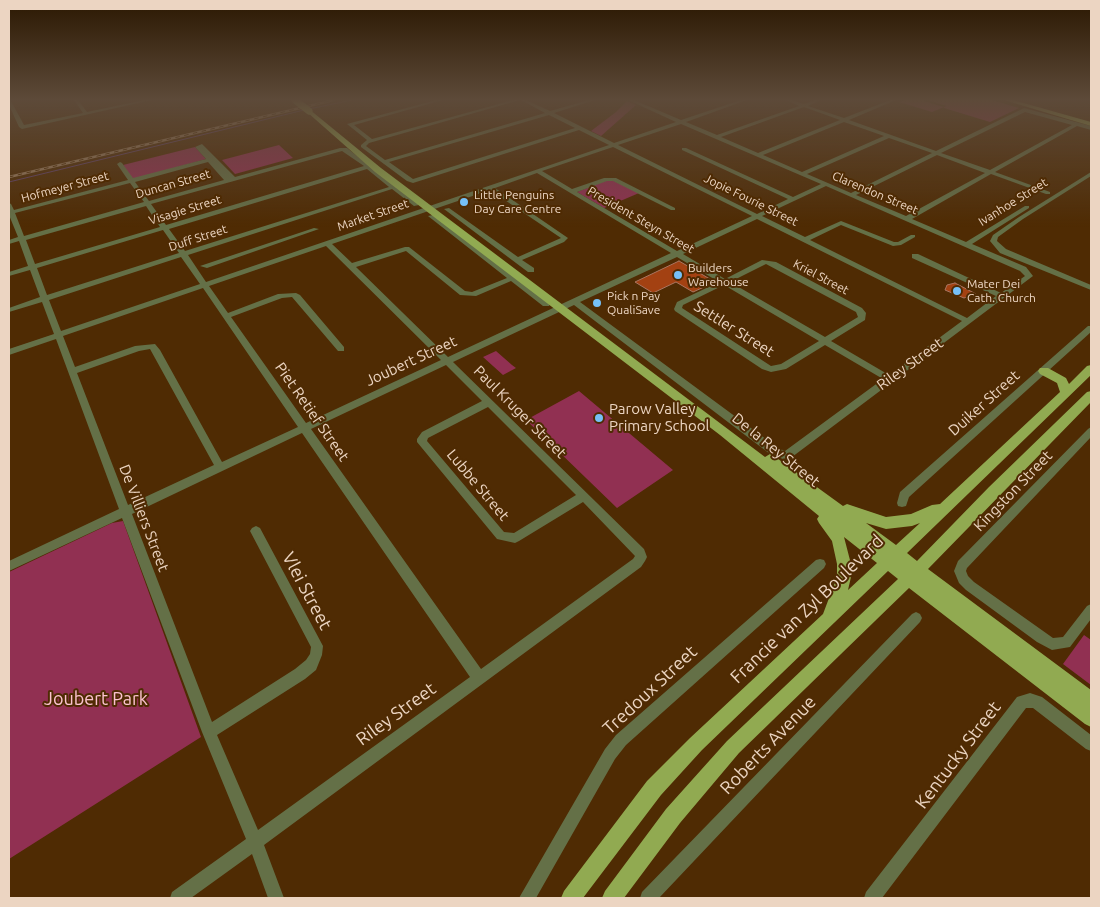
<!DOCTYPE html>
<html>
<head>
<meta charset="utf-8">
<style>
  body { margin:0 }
  #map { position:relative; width:1100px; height:907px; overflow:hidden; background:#4f2b03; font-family:Ubuntu,sans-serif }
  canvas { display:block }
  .frame { position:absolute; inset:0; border:10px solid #ecd5c2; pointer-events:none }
</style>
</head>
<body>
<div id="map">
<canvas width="1100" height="907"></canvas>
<div class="frame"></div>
</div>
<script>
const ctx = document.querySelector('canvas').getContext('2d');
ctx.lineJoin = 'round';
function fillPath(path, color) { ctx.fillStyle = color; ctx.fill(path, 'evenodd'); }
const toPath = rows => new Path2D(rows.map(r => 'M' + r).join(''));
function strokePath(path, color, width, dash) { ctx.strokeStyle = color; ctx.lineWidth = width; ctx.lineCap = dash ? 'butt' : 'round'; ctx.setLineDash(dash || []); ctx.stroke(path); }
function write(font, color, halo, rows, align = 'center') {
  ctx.font = font + ' Ubuntu,sans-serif'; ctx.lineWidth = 4; ctx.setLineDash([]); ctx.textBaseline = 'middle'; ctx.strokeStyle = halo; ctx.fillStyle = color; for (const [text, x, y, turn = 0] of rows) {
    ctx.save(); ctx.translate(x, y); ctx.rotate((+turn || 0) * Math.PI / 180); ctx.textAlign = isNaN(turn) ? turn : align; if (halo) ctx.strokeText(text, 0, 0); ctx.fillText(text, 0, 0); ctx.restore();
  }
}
fillPath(toPath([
  [905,100,924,100,924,101,944,107,946,106,927,100,992,100,1019,108,990,122,944,108,944,107,932,112,899,102],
  [627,101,636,105,601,136,591,131,616,112],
  [279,145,293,158,235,174,222,160],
  [195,147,206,159,133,180,123,165],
  [610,179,639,193,604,208,577,192],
  [496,351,512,365,516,368,503,375,483,357],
  [579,391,673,470,617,508,526,420],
  [123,521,201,737,9,859,9,572,112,523],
  [1084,635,1091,640,1091,685,1063,664]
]), '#913052');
strokePath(toPath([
  [309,109,352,100],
  [9,182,304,110]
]), '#61416a', 1);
const building = toPath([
  [679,261,715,282,693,292,676,282,653,293,635,282,679,261],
  [955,283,976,294,964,298,945,290,947,285,955,283]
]);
fillPath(building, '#a34112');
strokePath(building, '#a97561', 1);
fillPath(toPath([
  [9,100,11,101,24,125,83,113,74,100,78,100,87,112,144,100,152,100,22,129,19,127,9,105,9,100],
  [436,100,443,100,354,125,372,139,513,100,520,100,369,143,366,146,385,160,545,113,521,100,526,100,550,111,589,100,595,100,554,113,614,143,676,122,628,100,634,100,681,120,741,100,747,100,686,122,717,135,799,106,786,100,792,100,804,104,815,100,821,100,808,106,844,118,890,100,896,100,849,120,936,151,1024,108,1091,126,1091,130,1077,126,995,172,1050,192,1050,194,1046,194,991,174,912,219,966,242,1025,206,1029,206,1029,208,972,244,1026,267,1033,276,792,457,783,459,770,454,574,305,453,362,644,549,647,557,645,561,641,567,264,845,284,898,268,898,252,854,191,898,170,898,172,892,246,839,202,732,122,518,9,571,9,561,119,509,56,339,9,355,9,349,54,334,42,302,9,312,9,308,40,297,30,270,9,276,9,272,28,266,19,241,9,244,9,240,18,237,9,215,9,203,11,204,14,210,128,180,117,164,120,162,122,163,133,178,206,159,195,147,202,144,235,177,340,148,347,148,419,205,414,206,392,189,188,255,206,282,609,145,579,130,413,183,407,181,361,147,361,145,367,140,347,124,436,100],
  [804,107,840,120,758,153,721,137,804,107],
  [1025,112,1072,125,990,170,941,153,1025,112],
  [549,115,575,128,413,179,389,162,549,115],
  [844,122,884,136,802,172,763,155,844,122],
  [681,124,821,184,793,197,686,148,682,148,682,150,788,199,757,214,618,145,681,124],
  [889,138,932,153,851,193,807,174,889,138],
  [613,147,752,216,677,251,577,192,607,181,613,181,671,210,675,210,675,208,616,178,604,178,572,189,542,171,613,147],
  [342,151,364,166,166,225,151,204,342,151],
  [937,155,985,173,906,216,856,195,937,155],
  [208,162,224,180,149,201,135,182,208,162],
  [367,169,389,187,185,251,169,229,367,169],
  [537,173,671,253,448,357,356,267,406,251,460,295,476,296,511,281,543,306,549,306,550,304,433,215,428,216,507,278,472,292,465,291,409,247,405,247,352,263,332,244,490,190,561,238,518,257,449,208,444,209,528,272,534,272,534,268,522,260,564,242,568,238,495,188,537,173],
  [130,183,144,202,24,236,15,213,130,183],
  [826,186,1020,271,1025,276,1001,293,918,254,912,254,912,258,996,296,967,318,810,240,841,225,893,246,901,245,915,237,915,235,911,235,898,242,894,242,841,221,805,237,762,216,826,186],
  [146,206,160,227,35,264,26,240,146,206],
  [757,219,962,321,889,375,831,341,865,320,866,313,862,308,776,262,762,260,725,279,683,254,757,219],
  [163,230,179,253,47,295,37,268,163,230],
  [326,246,441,360,306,423,231,317,282,298,292,297,338,351,344,351,344,347,300,295,296,293,278,294,228,313,209,286,326,246],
  [181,257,200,284,61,331,49,300,181,257],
  [677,257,719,282,677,302,674,309,675,311,762,369,771,372,786,369,825,345,883,379,785,451,778,448,580,302,677,257],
  [766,264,856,312,858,317,825,337,730,282,766,264],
  [724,285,819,341,781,364,771,366,682,308,683,305,724,285],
  [203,288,298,427,222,462,160,350,155,344,135,346,75,367,63,336,203,288],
  [150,349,214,465,128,505,77,373,139,351,150,349],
  [446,365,482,401,422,432,417,439,417,442,497,539,515,543,519,541,583,502,635,556,633,559,481,669,311,429,446,365],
  [488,407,576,495,514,533,504,532,427,441,428,438,488,407],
  [302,433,470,677,258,830,217,735,305,679,316,670,322,655,323,646,260,528,256,526,252,528,250,531,311,647,310,654,306,660,295,669,212,722,132,514,302,433],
  [1091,172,1091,176,1023,219,998,237,997,241,1006,249,1091,285,1091,290,1000,253,990,241,993,235,1019,217,1091,172],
  [314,228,319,229,207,268,200,266,314,228],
  [1088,326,1091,326,1091,332,909,497,906,506,902,507,898,506,897,503,900,492,1088,326],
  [1091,427,1091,437,967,568,966,571,968,576,974,582,1053,638,1063,637,1087,606,1091,604,1091,619,1070,647,1052,650,1037,642,966,590,959,583,954,571,958,561,1088,429,1091,427],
  [820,559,824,560,826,564,824,568,626,745,615,759,536,898,519,898,605,749,616,735,816,560,820,559],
  [916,612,920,614,922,618,920,622,659,898,640,898,642,892,912,614,916,612],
  [1030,693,1042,697,1091,735,1091,751,1086,749,1033,708,1026,708,882,898,864,898,866,892,1017,697,1030,693]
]), '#647047');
fillPath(toPath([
  [1004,100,1013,100,1091,122,1091,126,1004,100],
  [309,109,381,168,765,457,770,454,774,456,843,506,847,504,886,517,911,514,932,505,940,504,1060,392,1057,383,1040,374,1038,371,1040,368,1048,368,1066,378,1069,384,1087,366,1091,365,1091,375,907,553,917,561,989,487,1087,392,1091,391,1091,402,928,569,1091,690,1091,727,1085,724,909,588,739,753,680,823,624,898,602,898,605,891,666,809,727,741,898,579,888,571,702,750,661,795,583,898,561,898,564,891,647,781,690,738,823,614,837,577,837,564,832,541,819,523,817,519,819,516,720,435,375,172,307,112,306,111,309,109],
  [866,523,886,529,912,526,920,523,896,545,866,523],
  [844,537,877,563,848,590,851,577,851,564,844,537]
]), '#91aa51');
const rail = toPath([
  [9,177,334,100]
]);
strokePath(rail, '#997b5d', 2.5);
strokePath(rail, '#4f2b03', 1, [4.5]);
strokePath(toPath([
  [295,100,309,111]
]), '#91aa51', 7);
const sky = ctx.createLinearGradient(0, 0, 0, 227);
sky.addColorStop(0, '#2b1802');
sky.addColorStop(0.44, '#5d4a39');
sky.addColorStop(1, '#5d4a3900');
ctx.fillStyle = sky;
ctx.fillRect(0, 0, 1100, 227);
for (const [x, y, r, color] of [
  [464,202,5,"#76c0f7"],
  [678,275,5,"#76c0f7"],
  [957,291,5,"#76c0f7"],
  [597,303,5,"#76c0f7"],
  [599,418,5,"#76c0f7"]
]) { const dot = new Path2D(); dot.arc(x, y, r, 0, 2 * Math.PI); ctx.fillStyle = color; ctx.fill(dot); strokePath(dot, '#4f2b03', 2); }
write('12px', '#ecd5c2', '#4f2b03', [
  ["Duncan Street",173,184,-16],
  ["Hofmeyer Street",65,187,-15],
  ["Clarendon Street",875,193,23],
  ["Jopie Fourie Street",751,200,26],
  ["Ivanhoe Street",1013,202,-32],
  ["Visagie Street",185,210,-17],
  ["Market Street",373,215,-19],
  ["President Steyn Street",641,220,30],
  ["Duff Street",198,238,-18],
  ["Kriel Street",821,277,28]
]);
write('12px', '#ecd5c2', '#4f2b03', [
  ["Little Penguins",474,195],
  ["Day Care Centre",474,209],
  ["Builders",688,268],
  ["Warehouse",688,282],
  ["Mater Dei",967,284],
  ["Cath. Church",967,298],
  ["Pick n Pay",607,296],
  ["QualiSave",607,310]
], 'left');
write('15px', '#ecd5c2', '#4f2b03', [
  ["Settler Street",734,329,32],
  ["Joubert Street",411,361,-25],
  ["Riley Street",910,364,-36],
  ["Duiker Street",984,403,-42],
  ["Piet Retief Street",312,412,55],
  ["Paul Kruger Street",520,412,45],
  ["De la Rey Street",776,450,39],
  ["Lubbe Street",478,485,50],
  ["Kingston Street",1013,491,-46],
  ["De Villiers Street",144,518,69]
]);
write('15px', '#ecd5c2', '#4f2b03', [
  ["Parow Valley",609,409],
  ["Primary School",609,426]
], 'left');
write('18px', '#ecd5c2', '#4f2b03', [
  ["Vlei Street",307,591,62],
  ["Francie van Zyl Boulevard",807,609,-44],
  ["Tredoux Street",650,690,-43],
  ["Riley Street",396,714,-36],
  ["Roberts Avenue",768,745,-46],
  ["Kentucky Street",958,755,-53]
]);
write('18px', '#fcc2d0', '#4f2b03', [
  ["Joubert Park",96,699]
]);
</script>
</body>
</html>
